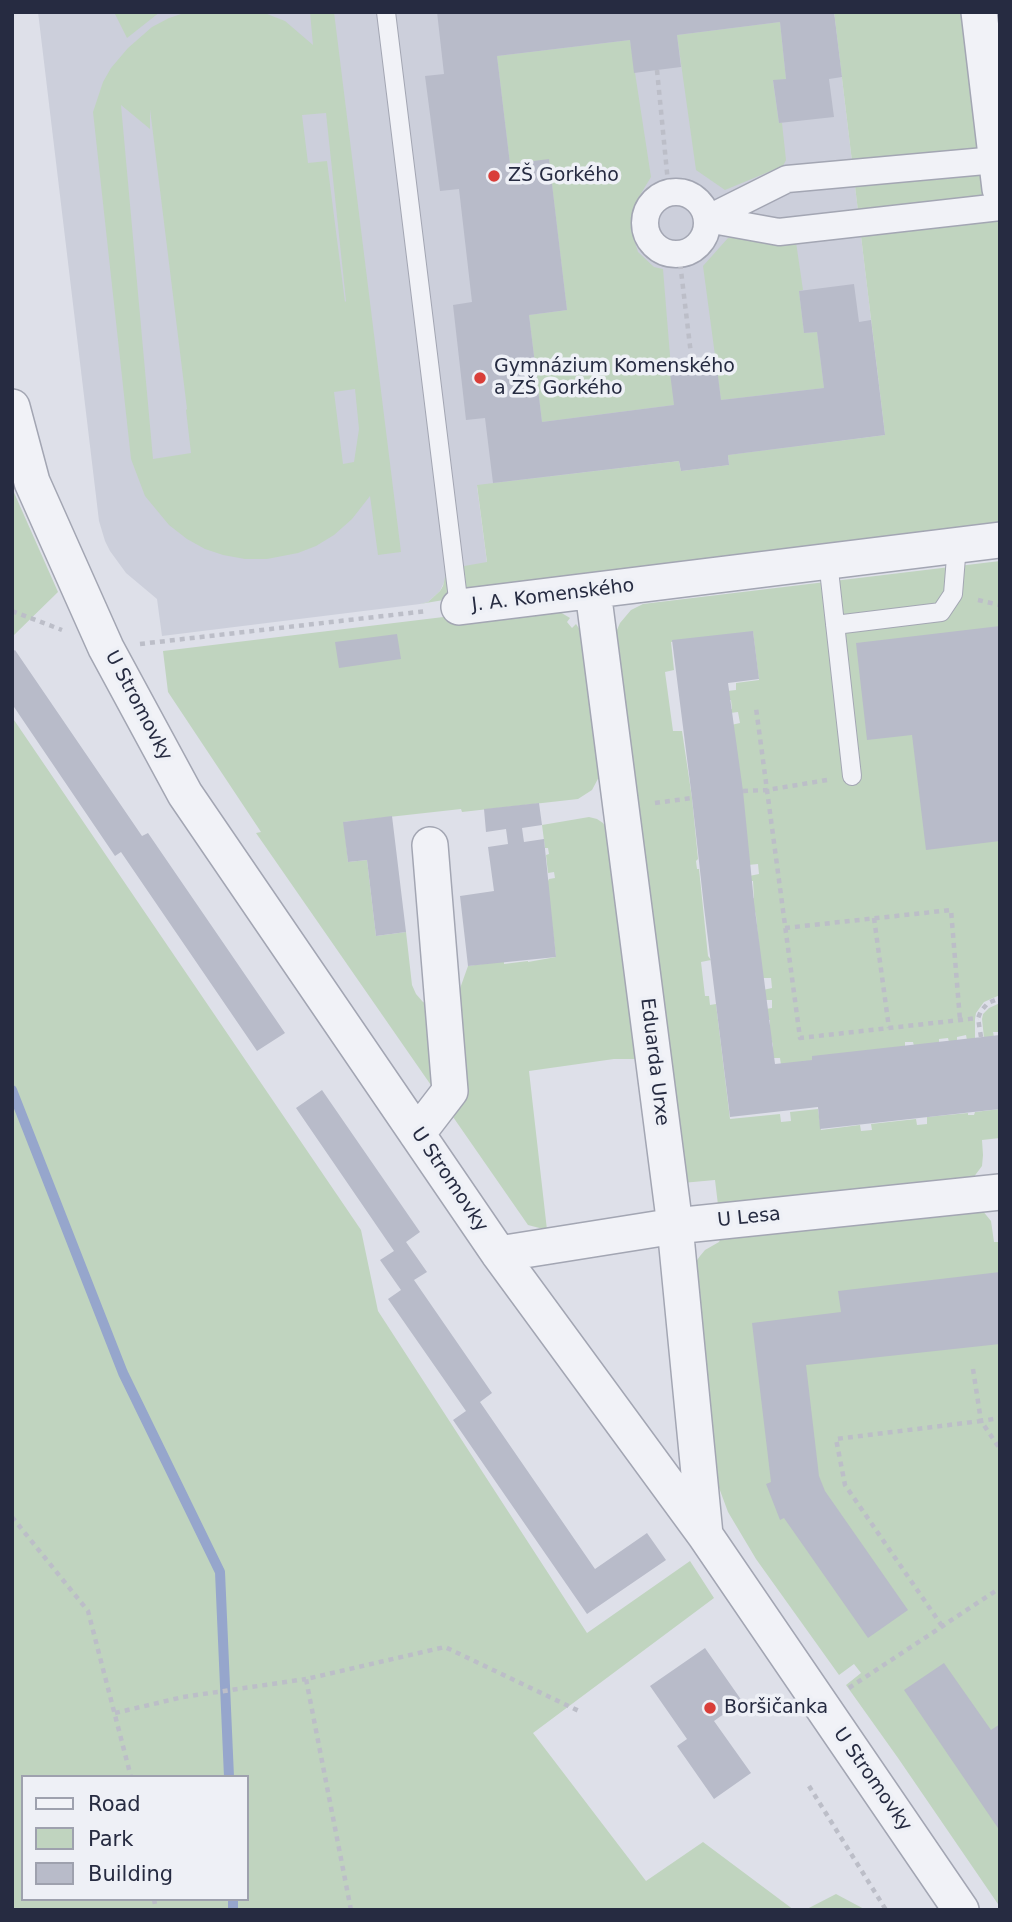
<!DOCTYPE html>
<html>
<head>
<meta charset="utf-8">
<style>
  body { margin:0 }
  #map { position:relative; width:1012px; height:1922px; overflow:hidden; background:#dee0e9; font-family:"DejaVu Sans",sans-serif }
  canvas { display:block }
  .frame { position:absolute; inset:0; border:14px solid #262b41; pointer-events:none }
  .legend { position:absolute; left:21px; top:1775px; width:228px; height:126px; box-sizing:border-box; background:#eef0f6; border:2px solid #9ea1ae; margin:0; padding:9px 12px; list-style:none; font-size:21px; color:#262b41 }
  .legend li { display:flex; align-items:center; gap:14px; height:35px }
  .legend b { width:35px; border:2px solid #9ea1ae }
</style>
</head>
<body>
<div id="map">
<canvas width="1012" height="1922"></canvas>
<div class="frame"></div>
<ul class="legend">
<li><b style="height:9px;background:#f1f2f7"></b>Road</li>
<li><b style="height:19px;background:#c0d4bf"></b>Park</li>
<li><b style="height:19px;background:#b8bbc9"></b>Building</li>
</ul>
</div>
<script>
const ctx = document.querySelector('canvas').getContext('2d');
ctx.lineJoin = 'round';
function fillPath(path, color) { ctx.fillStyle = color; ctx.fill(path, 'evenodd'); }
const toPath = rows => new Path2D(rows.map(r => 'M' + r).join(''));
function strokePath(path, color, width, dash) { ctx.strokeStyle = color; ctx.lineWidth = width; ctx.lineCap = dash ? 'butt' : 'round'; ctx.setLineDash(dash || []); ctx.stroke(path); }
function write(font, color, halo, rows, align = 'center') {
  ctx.font = font + ' "DejaVu Sans",sans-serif'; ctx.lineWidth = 7; ctx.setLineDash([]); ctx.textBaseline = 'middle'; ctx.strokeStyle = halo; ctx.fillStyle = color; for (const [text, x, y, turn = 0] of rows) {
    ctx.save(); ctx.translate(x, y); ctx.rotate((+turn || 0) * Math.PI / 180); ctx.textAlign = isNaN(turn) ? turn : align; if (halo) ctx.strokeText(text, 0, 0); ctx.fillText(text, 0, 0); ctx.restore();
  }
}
fillPath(toPath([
  [38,12,395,12,396,14,411,12,834,12,885,435,728,456,729,465,681,471,679,461,477,486,487,563,446,578,440,591,428,602,420,604,162,636,157,599,126,573,110,551,105,541,99,521]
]), '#cccfdb');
fillPath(toPath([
  [114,12,160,12,127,38],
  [187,12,262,12,285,21,313,45,310,12,334,12,401,552,378,555,370,496,352,519,334,535,316,546,298,553,267,559,245,559,223,555,205,549,187,539,169,525,145,496,131,459,93,112,103,82,111,68,128,48,152,27,169,18],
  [121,105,150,129,150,109,187,409,186,410,191,453,153,459],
  [326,113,346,301,345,302,327,161,308,163,302,115],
  [355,389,359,429,354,462,343,464,334,392],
  [834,12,1000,12,1000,529,491,592,420,604,428,602,440,591,443,586,447,569,487,562,477,485,679,461,681,471,729,465,728,455,885,435],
  [780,22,786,79,773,81,779,123,782,123,786,160,783,166,725,190,696,170,677,35],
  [630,40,651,177,637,200,631,217,631,230,638,252,654,267,663,269,674,405,542,422,529,315,567,310,549,160,510,164,497,56],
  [742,237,796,242,803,290,799,291,804,333,817,332,824,388,721,400,703,266,728,238],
  [12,488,58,592,12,637],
  [1000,561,1000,995,984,1002,976,1013,975,1019,975,1039,967,1040,966,1035,957,1037,957,1041,949,1042,948,1038,939,1039,939,1043,914,1046,913,1042,905,1042,905,1047,781,1065,780,1058,771,1058,773,1045,768,1029,770,1028,770,1020,767,1020,766,1009,772,1008,772,1000,764,1000,763,990,772,988,771,978,762,978,756,916,752,899,754,898,753,881,750,881,749,876,759,874,758,864,748,865,731,725,740,723,738,712,730,713,729,710,732,709,731,700,728,700,727,691,736,690,736,683,759,680,753,632,671,642,674,670,665,672,673,731,682,731,692,798,698,859,696,861,697,869,699,869,708,956,711,960,701,962,705,996,709,996,710,1005,716,1004,730,1119,780,1114,781,1122,791,1121,790,1112,818,1109,821,1130,860,1125,861,1131,872,1130,871,1124,916,1119,917,1125,927,1124,927,1117,968,1113,968,1115,974,1115,975,1112,1000,1109,1000,1138,982,1140,983,1155,982,1166,973,1178,718,1205,715,1180,682,1183,617,651,617,630,620,623,631,610,643,604],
  [555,609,570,618,567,622,572,628,576,624,580,630,600,775,592,790,578,799,462,812,461,809,344,822,348,862,367,860,376,936,406,932,412,985,416,994,423,1002,435,1007,457,997,468,966,504,961,504,964,528,961,528,962,556,957,547,883,549,879,555,878,554,872,548,873,546,855,549,854,548,848,545,848,542,825,589,817,597,819,603,823,608,831,636,1059,614,1059,529,1071,547,1230,528,1225,256,833,261,832,168,692,163,651,493,611],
  [12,717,361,1230,378,1311,587,1633,690,1561,714,1598,533,1733,646,1881,703,1842,794,1910,12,1910],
  [23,1777,247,1777,247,1899,23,1899],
  [1000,1003,1000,1032,993,1032,994,1037,984,1038,982,1019,983,1014,989,1008],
  [982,1210,991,1221,994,1242,1000,1242,1000,1907,898,1758,846,1685,861,1673,854,1664,839,1675,756,1559,728,1512,718,1485,693,1279,695,1263,700,1256,705,1250,719,1242,723,1233],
  [836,1894,866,1910,805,1910]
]), '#c0d4bf');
strokePath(toPath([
  [12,1090,123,1373,220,1572,229,1777],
  [233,1899,233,1910]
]), '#96a6cc', 10);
fillPath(toPath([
  [437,12,834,12,842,77,829,79,834,117,779,123,773,80,786,79,780,22,677,35,681,67,657,70,634,73,630,40,497,56,510,164,549,159,567,310,529,315,542,422,674,405,670,373,717,368,721,400,824,388,817,332,804,333,799,291,854,284,859,322,871,320,885,435,728,455,729,465,681,471,679,461,493,483,485,418,466,420,453,305,472,302,459,189,440,191,425,76,444,74],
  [1000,626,1000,841,926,850,912,735,867,740,856,643],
  [753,631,759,679,728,683,743,791,754,902,775,1064,812,1060,812,1056,1000,1035,1000,1109,820,1129,818,1107,730,1117,704,907,692,798,672,640],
  [397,634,401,659,339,668,335,642],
  [15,650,142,836,148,833,285,1033,257,1051,121,852,115,856,12,704,12,652],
  [539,803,542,825,522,828,524,842,544,839,556,957,468,966,460,896,494,891,488,847,508,844,506,829,486,832,484,809],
  [392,816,406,932,376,936,367,860,348,862,343,822],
  [322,1090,420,1232,406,1242,427,1272,414,1280,492,1393,480,1402,595,1569,647,1533,666,1560,587,1614,453,1420,466,1411,388,1299,401,1290,380,1260,394,1251,296,1108],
  [1000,1272,1000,1344,806,1365,819,1476,825,1491,908,1610,868,1638,784,1518,780,1520,766,1484,771,1482,752,1323,841,1312,838,1291],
  [705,1648,742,1701,714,1721,751,1773,714,1799,677,1746,687,1739,650,1686],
  [944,1663,991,1730,1000,1724,1000,1831,904,1690]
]), '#b8bbc9');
const service = toPath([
  [386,12,459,607],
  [828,561,852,776],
  [835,625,941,612,953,594,957,545]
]);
const pedestrian = toPath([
  [996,160,787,179,707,219,779,232,1000,207],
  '645 223a31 31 0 1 1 62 0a31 31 0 1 1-62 0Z'
]);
const minor = toPath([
  [979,12,1000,189],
  [12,407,32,482,106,648,185,794,499,1254,705,1535,961,1910],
  [593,591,675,1226,705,1535],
  [459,607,1000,540],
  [417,1134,450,1091,430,845],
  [499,1254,675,1226,1000,1192]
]);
strokePath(service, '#a3a6b3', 20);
strokePath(pedestrian, '#a3a6b3', 29);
strokePath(minor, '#a3a6b3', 38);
strokePath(toPath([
  [657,70,669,193],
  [679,254,693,371],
  [978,600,1000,605],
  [12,611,62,630],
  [140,644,427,611],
  [827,780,767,790,800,1038,978,1018],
  [743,791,767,790,756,708],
  [655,803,692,798],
  [874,918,889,1028],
  [785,928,951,910,960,1020],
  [981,1037,978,1018,981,1011,988,1003,1000,998],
  [973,1369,981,1421,1000,1418],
  [12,1517,88,1611,131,1777],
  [942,1626,845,1485,836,1439,981,1421,1000,1449],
  [849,1688,1000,1588],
  [115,1713,183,1697,306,1679],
  [809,1786,886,1910],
  [154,1899,156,1910],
  [351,1910,306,1679,445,1647,581,1712]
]), '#bcbec8', 4.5, [5, 5]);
strokePath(service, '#f1f2f7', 18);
strokePath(pedestrian, '#f1f2f7', 26);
strokePath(minor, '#f1f2f7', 35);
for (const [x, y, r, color] of [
  [494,176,7,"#d93e39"],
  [480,378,7,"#d93e39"],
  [710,1708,7,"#d93e39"]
]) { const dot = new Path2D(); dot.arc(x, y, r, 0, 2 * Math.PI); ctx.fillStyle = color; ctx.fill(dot); strokePath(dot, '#eef0f6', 2.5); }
write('19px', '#262b41', '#eef0f6', [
  ["ZŠ Gorkého",508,176],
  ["Gymnázium Komenského",494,367],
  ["a ZŠ Gorkého",494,389],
  ["Boršičanka",724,1708]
], 'left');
write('19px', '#262b41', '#eef0f6', [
  ["J. A. Komenského",553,596,-7],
  ["U Stromovky",138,706,62],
  ["Eduarda Urxe",654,1062,83],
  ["U Stromovky",449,1180,56],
  ["U Lesa",749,1218,-6],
  ["U Stromovky",872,1780,55]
]);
</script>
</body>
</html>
